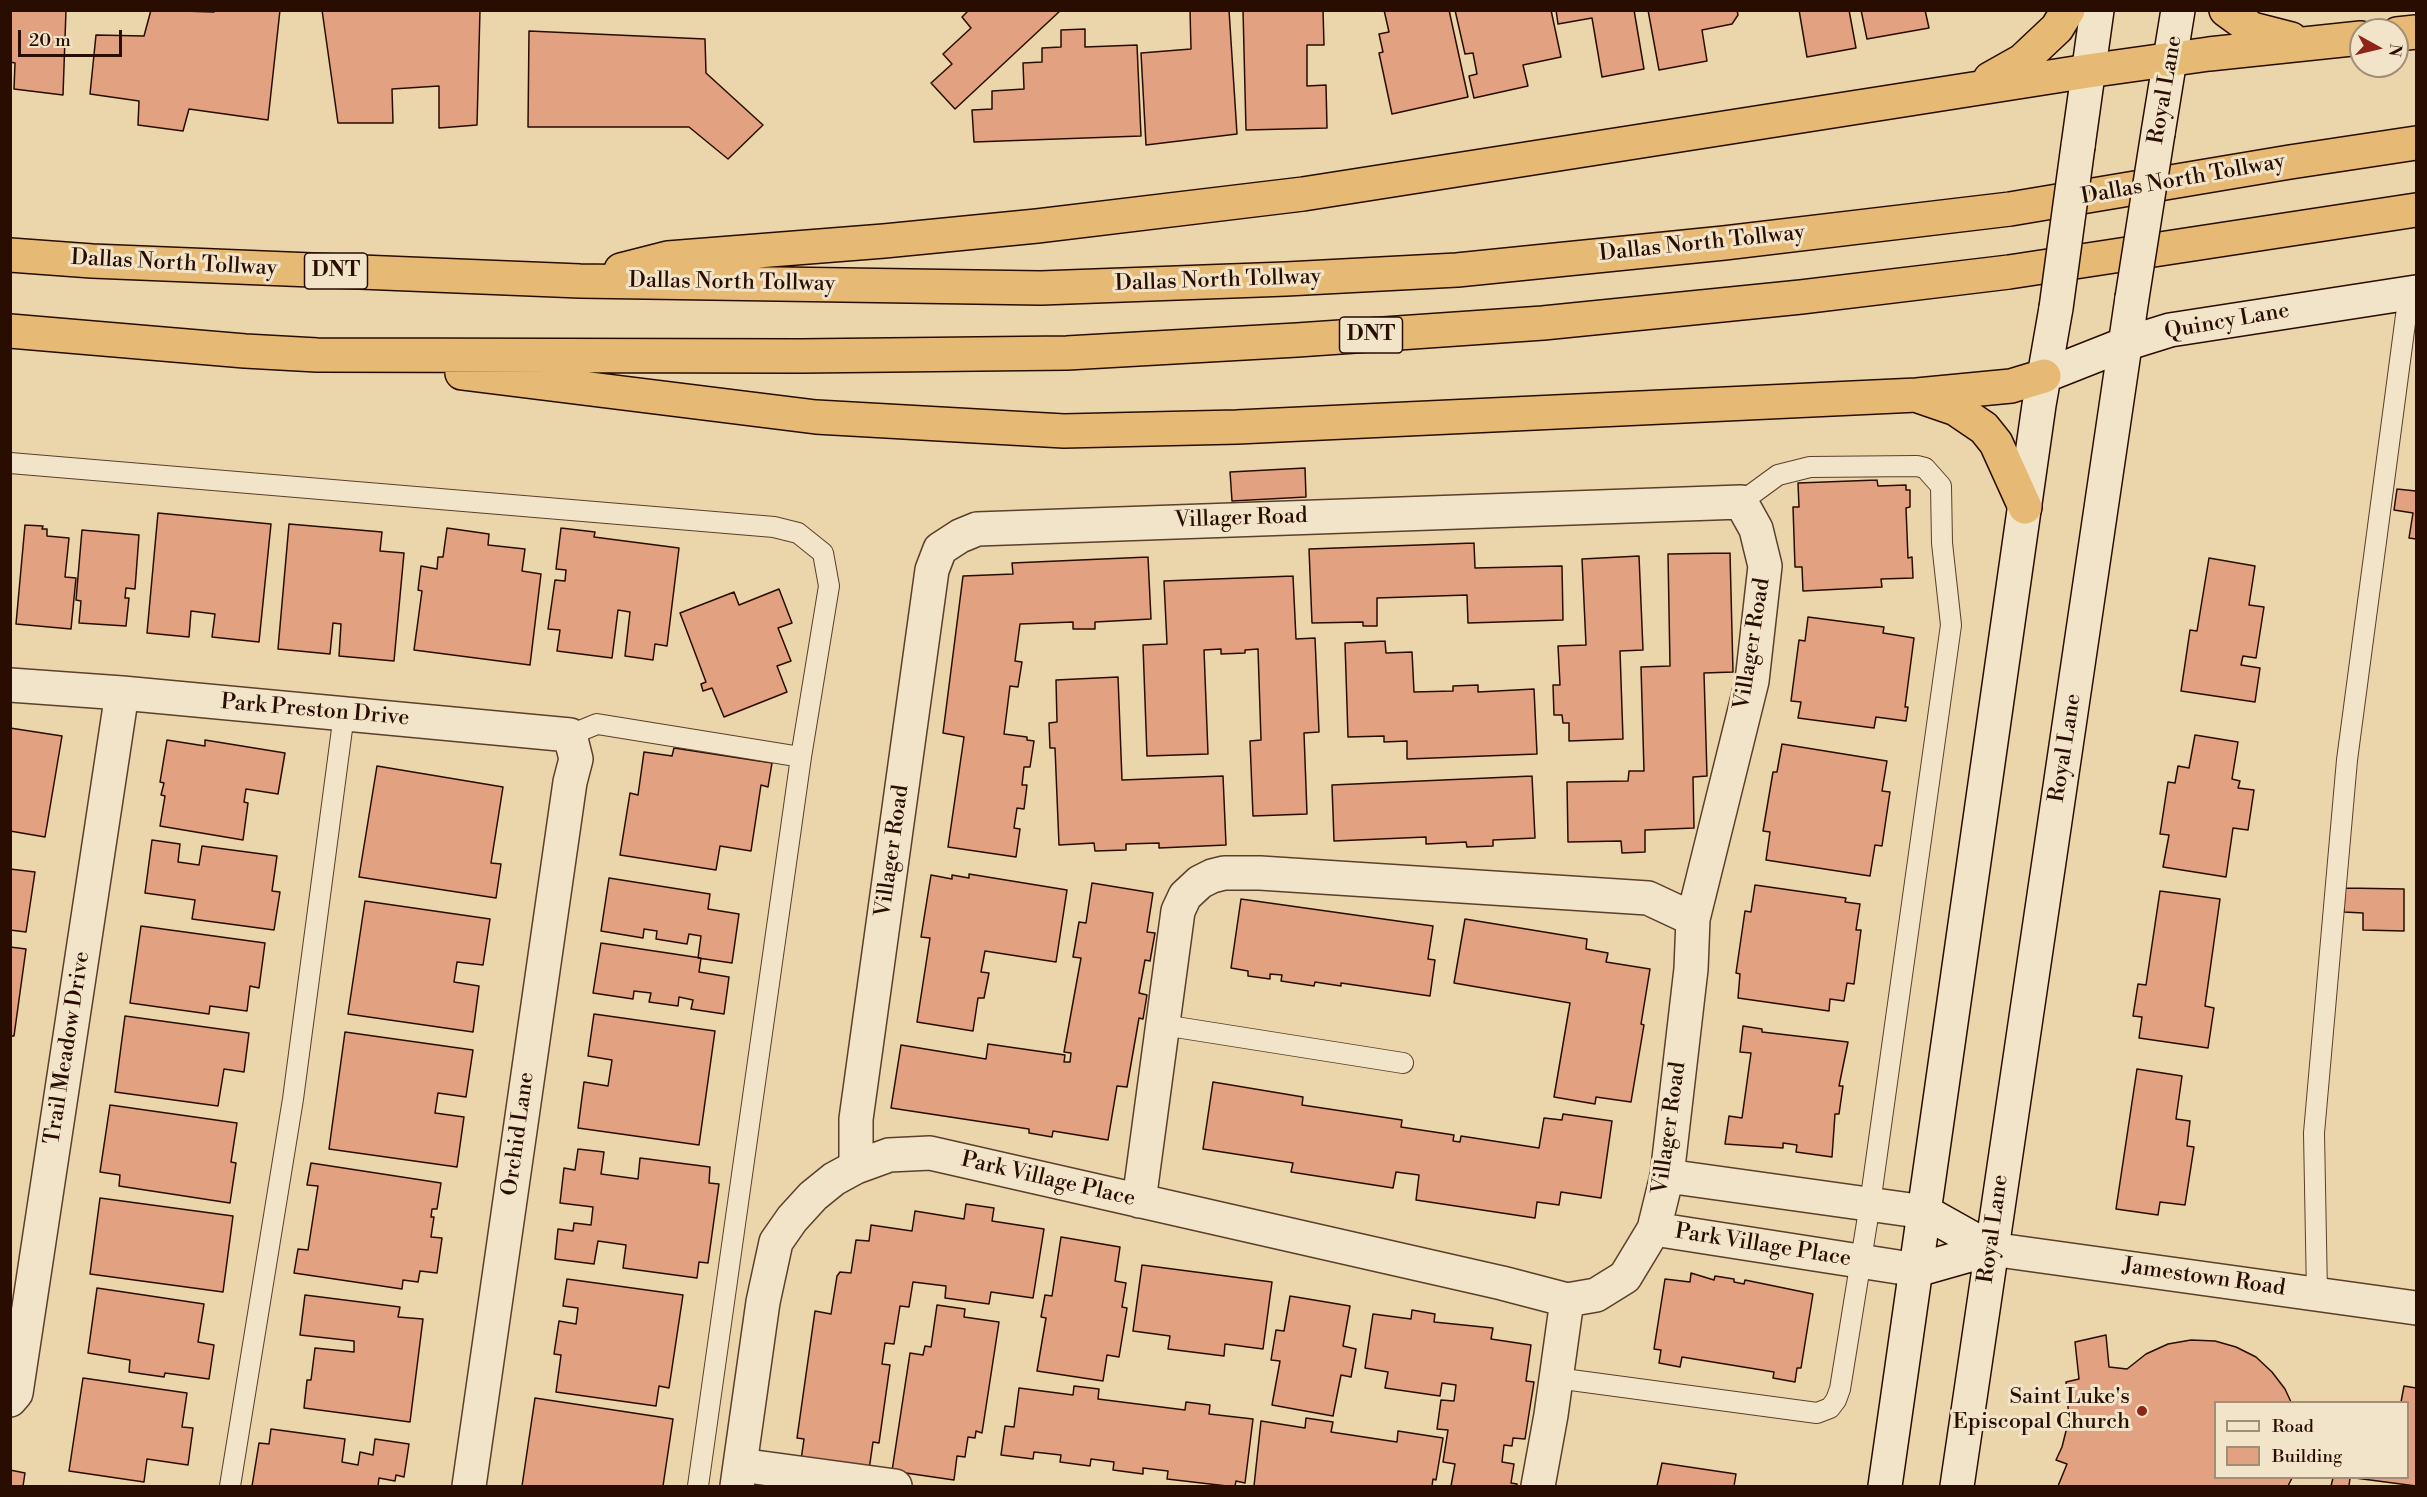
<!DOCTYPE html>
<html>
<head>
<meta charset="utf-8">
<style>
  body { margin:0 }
  #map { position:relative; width:2427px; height:1497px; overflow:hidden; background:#ebd5aa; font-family:"Libre Bodoni",serif }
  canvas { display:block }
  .frame { position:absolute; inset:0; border:12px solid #290d01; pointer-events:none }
  .legend { position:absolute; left:2214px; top:1401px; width:195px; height:78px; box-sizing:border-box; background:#f2e4c8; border:2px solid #a28e78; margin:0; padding:8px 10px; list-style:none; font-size:18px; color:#290d01 }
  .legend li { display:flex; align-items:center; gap:12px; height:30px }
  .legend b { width:30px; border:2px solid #a28e78 }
  .north { position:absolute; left:2349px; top:18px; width:60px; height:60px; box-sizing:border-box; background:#f2e4c8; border:2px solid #a28e78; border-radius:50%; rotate:98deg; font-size:16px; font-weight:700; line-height:24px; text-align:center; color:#290d01 }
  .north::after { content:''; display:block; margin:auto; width:21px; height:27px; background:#8f2418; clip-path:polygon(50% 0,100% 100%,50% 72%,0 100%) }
  .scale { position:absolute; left:18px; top:30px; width:104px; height:27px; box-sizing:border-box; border:3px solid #290d01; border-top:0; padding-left:8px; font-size:18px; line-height:21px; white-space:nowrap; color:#290d01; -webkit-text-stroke:4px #f2e4c8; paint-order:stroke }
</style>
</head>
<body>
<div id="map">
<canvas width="2427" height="1497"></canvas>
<div class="frame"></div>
<ul class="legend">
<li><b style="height:8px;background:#f2e4c8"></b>Road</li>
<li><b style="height:16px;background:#e2a181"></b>Building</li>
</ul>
<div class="north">N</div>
<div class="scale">20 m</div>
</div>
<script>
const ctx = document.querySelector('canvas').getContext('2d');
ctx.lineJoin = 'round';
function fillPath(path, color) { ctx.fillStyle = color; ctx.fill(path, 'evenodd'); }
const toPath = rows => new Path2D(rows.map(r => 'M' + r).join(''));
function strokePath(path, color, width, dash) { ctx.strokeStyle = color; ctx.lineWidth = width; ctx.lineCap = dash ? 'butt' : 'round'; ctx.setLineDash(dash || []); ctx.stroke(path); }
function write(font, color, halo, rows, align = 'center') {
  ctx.font = font + ' "Libre Bodoni",serif'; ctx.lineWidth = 6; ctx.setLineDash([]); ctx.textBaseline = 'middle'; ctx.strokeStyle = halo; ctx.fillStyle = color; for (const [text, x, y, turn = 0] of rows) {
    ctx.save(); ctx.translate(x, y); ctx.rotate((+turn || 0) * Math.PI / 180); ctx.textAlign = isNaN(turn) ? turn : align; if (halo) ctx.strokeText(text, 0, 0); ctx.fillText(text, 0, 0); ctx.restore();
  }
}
const building = toPath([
  [10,10,66,10,63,95,14,89,15,63,10,62,10,10],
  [151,10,214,12,214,10,280,10,268,120,189,109,183,131,138,125,139,101,90,94,96,35,144,36,151,10],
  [322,10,480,10,477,125,439,128,439,86,392,89,393,123,338,123,322,10],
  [969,10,1061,10,955,109,931,83,952,64,943,54,971,28,962,17,969,10],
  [1190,10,1229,10,1237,134,1146,145,1141,53,1191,49,1190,10],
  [1243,10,1323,10,1324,45,1307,45,1307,86,1326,85,1327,128,1246,130,1243,10],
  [1384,10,1449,10,1468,97,1392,114,1379,53,1383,52,1379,34,1389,32,1384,10],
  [1455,10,1551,10,1561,57,1523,65,1528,86,1474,98,1469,76,1477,74,1473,53,1465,54,1455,10],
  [1556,10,1634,10,1644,69,1602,77,1592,18,1558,24,1556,10],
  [1648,10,1737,10,1738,15,1732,24,1702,30,1707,61,1659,70,1648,10],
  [1799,10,1849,10,1856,48,1807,57,1799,10],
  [1861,10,1925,10,1929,28,1867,39,1861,10],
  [1085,29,1085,47,1137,45,1141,136,974,142,972,110,992,109,992,91,1024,89,1023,63,1042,62,1042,48,1061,47,1061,30,1085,29],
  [529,31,705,39,706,73,763,125,728,159,689,127,528,127,529,31],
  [1305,468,1306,497,1232,501,1230,472,1305,468],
  [1877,480,1878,486,1906,485,1906,490,1910,490,1910,507,1906,508,1908,558,1912,557,1913,578,1881,579,1882,587,1803,591,1802,567,1795,567,1793,507,1799,507,1798,483,1877,480],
  [2397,489,2416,491,2416,539,2409,538,2413,513,2394,510,2397,489],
  [158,513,271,524,259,642,212,637,215,614,191,611,189,637,147,633,158,513],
  [289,524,382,532,380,551,404,553,394,661,339,656,341,624,333,623,330,654,278,649,289,524],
  [25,525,43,526,42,529,47,529,47,536,69,538,65,577,76,578,71,629,16,624,25,525],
  [447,528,489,534,488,545,525,549,522,571,541,574,530,665,414,650,422,591,418,590,421,566,437,569,438,557,443,557,447,528],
  [561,528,595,532,594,537,679,548,667,646,655,644,653,660,625,656,630,612,618,610,612,658,557,651,560,630,548,629,555,580,565,581,566,570,556,569,561,528],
  [82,530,139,535,135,589,126,588,125,598,129,598,126,626,79,623,81,601,76,600,82,530],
  [1474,543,1475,568,1562,566,1563,620,1468,623,1467,595,1377,598,1377,626,1363,626,1363,622,1312,623,1309,549,1474,543],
  [1730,553,1733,672,1704,673,1707,776,1693,777,1694,828,1645,830,1645,852,1622,853,1621,841,1568,842,1567,782,1628,781,1629,771,1644,771,1641,667,1670,666,1668,554,1730,553],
  [1639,556,1643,650,1620,651,1623,739,1569,741,1569,723,1563,723,1562,715,1554,715,1553,685,1560,685,1558,646,1586,645,1582,559,1639,556],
  [1148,557,1151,619,1095,622,1095,629,1073,629,1073,622,1020,624,1015,661,1022,662,1018,687,1010,686,1004,734,1027,737,1027,740,1034,741,1030,767,1024,767,1022,785,1027,785,1024,809,1017,808,1014,828,1020,829,1016,857,948,847,964,737,943,733,963,576,1013,574,1012,563,1148,557],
  [2209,558,2255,566,2249,605,2264,607,2256,658,2243,656,2241,665,2260,668,2255,702,2181,691,2190,630,2197,631,2209,558],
  [1293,576,1296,639,1315,638,1319,732,1304,733,1307,814,1253,816,1250,741,1261,740,1258,649,1245,650,1245,653,1221,654,1221,649,1204,650,1208,754,1147,756,1143,645,1167,644,1164,581,1293,576],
  [779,589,792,623,778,628,791,661,777,666,787,692,724,717,712,688,703,691,701,684,706,682,680,613,734,592,739,605,779,589],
  [1808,617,1884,627,1883,633,1914,638,1905,707,1908,707,1906,721,1876,717,1874,728,1798,718,1801,702,1791,701,1799,640,1805,641,1808,617],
  [1385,641,1386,653,1412,652,1414,692,1453,691,1453,686,1478,685,1478,692,1534,689,1537,754,1407,759,1407,741,1384,742,1384,736,1348,737,1345,643,1385,641],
  [1118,677,1122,780,1223,776,1226,845,1159,848,1159,843,1126,844,1126,850,1095,851,1094,843,1059,845,1055,748,1050,748,1049,723,1057,722,1056,680,1118,677],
  [10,728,62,736,45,837,10,831,10,728],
  [2195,735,2238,742,2232,779,2240,781,2238,788,2254,790,2248,830,2233,828,2226,877,2163,867,2169,835,2160,834,2168,782,2175,783,2178,766,2189,768,2195,735],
  [167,740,205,746,205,740,285,753,278,794,246,789,244,802,248,803,243,840,160,826,165,796,161,795,164,783,160,782,167,740],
  [1782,744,1887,761,1882,791,1890,792,1882,846,1875,845,1870,876,1766,860,1770,832,1763,831,1773,772,1777,772,1782,744],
  [674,748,772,763,768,787,761,785,751,851,720,846,716,870,620,855,630,793,638,795,644,752,672,756,674,748],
  [377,766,503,787,491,863,501,864,496,898,359,877,377,766],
  [1532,776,1535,838,1493,840,1493,846,1467,847,1466,842,1426,844,1426,837,1334,841,1332,785,1532,776],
  [152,840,180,844,178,862,199,865,202,846,277,856,272,891,280,892,274,930,192,919,195,900,145,893,152,840],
  [10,869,35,872,26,932,10,930,10,869],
  [969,874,1067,890,1056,962,985,951,981,972,989,973,984,998,978,998,973,1031,917,1022,930,938,921,937,931,875,952,879,952,875,969,878,969,874],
  [609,878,710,894,708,909,739,914,732,963,698,958,701,936,689,934,687,944,656,939,657,931,644,929,643,938,601,931,609,878],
  [1092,883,1153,893,1147,932,1155,933,1150,961,1145,960,1139,993,1147,995,1143,1019,1139,1018,1127,1087,1117,1086,1108,1140,1053,1131,1052,1137,1029,1133,1029,1129,891,1108,901,1045,986,1059,988,1044,1065,1055,1064,1062,1070,1062,1071,1053,1064,1052,1081,958,1073,957,1079,922,1086,923,1092,883],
  [1755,885,1846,898,1845,902,1860,904,1856,930,1861,930,1854,984,1847,983,1844,1001,1830,999,1829,1011,1738,998,1740,974,1736,973,1745,911,1751,912,1755,885],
  [2345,888,2404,889,2404,931,2363,930,2363,913,2344,912,2345,888],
  [2160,891,2220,899,2205,1006,2214,1008,2208,1048,2139,1038,2142,1017,2133,1016,2138,984,2146,985,2160,891],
  [1241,899,1433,926,1428,959,1435,960,1430,996,1341,983,1341,986,1315,982,1314,986,1281,981,1282,975,1270,974,1270,979,1248,976,1248,971,1231,968,1241,899],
  [365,901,490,919,483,965,457,962,454,982,479,986,473,1032,348,1014,365,901],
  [1465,919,1587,939,1586,949,1608,953,1606,962,1650,969,1641,1024,1644,1025,1631,1102,1596,1097,1595,1104,1554,1097,1570,1003,1454,983,1465,919],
  [141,926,265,943,259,988,250,986,247,1011,210,1006,209,1014,130,1003,141,926],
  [601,943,701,958,699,972,729,977,724,1014,691,1009,693,1000,679,997,678,1006,649,1002,651,993,634,991,633,999,593,993,601,943],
  [10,947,26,949,14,1036,10,1036,10,947],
  [594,1014,715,1031,699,1145,578,1128,584,1082,608,1086,612,1060,588,1056,594,1014],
  [125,1016,249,1033,244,1072,224,1069,218,1106,115,1092,125,1016],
  [1743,1026,1762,1029,1762,1032,1848,1042,1839,1086,1843,1086,1839,1114,1835,1114,1832,1157,1796,1152,1797,1145,1783,1143,1783,1148,1725,1144,1729,1116,1742,1118,1751,1053,1740,1052,1743,1026],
  [345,1032,473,1050,466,1097,438,1093,435,1113,464,1117,457,1167,329,1149,345,1032],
  [2137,1069,2182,1076,2176,1119,2190,1121,2187,1146,2194,1147,2185,1205,2160,1202,2158,1215,2116,1209,2137,1069],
  [1213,1082,1303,1097,1302,1105,1402,1120,1401,1127,1454,1135,1453,1141,1460,1142,1461,1136,1539,1148,1544,1118,1562,1120,1563,1114,1612,1121,1601,1198,1561,1192,1559,1205,1537,1202,1535,1218,1416,1200,1419,1175,1396,1172,1393,1188,1291,1172,1293,1163,1203,1149,1213,1082],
  [110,1105,237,1123,231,1162,236,1163,230,1203,119,1186,120,1175,100,1172,110,1105],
  [578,1149,604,1152,601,1174,638,1179,640,1158,710,1167,709,1183,719,1184,708,1263,699,1262,697,1278,623,1268,626,1245,598,1241,594,1264,555,1259,558,1229,573,1231,574,1223,591,1225,593,1207,560,1203,564,1168,575,1170,578,1149],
  [311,1163,441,1183,437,1209,432,1209,431,1217,434,1217,431,1237,442,1238,437,1273,420,1271,418,1282,403,1280,402,1289,294,1273,298,1249,308,1250,318,1186,307,1185,311,1163],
  [100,1198,233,1216,223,1292,90,1274,100,1198],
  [966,1204,994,1208,992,1221,1044,1229,1033,1298,991,1292,989,1304,945,1298,946,1286,913,1282,909,1307,900,1306,894,1344,885,1343,882,1364,890,1365,879,1443,873,1442,869,1470,801,1460,804,1439,797,1438,815,1311,831,1314,837,1276,840,1272,851,1273,856,1240,869,1241,871,1225,912,1231,915,1211,964,1219,966,1204],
  [1061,1237,1120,1247,1115,1281,1126,1283,1122,1307,1127,1308,1119,1357,1107,1355,1103,1381,1037,1371,1046,1318,1041,1317,1045,1295,1052,1296,1061,1237],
  [1142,1265,1272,1282,1263,1349,1225,1344,1224,1356,1168,1349,1170,1336,1133,1331,1142,1265],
  [1691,1273,1714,1280,1715,1276,1734,1279,1734,1282,1744,1284,1745,1280,1813,1294,1801,1368,1797,1368,1795,1382,1773,1378,1774,1372,1682,1357,1680,1367,1659,1363,1661,1350,1654,1349,1665,1279,1690,1282,1691,1273],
  [567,1279,683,1295,669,1388,659,1386,656,1406,556,1392,561,1355,554,1354,559,1321,576,1324,578,1308,563,1306,567,1279],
  [97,1288,204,1304,198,1342,214,1345,209,1379,165,1373,164,1377,129,1372,130,1360,88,1353,97,1288],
  [305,1295,400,1307,398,1317,423,1319,410,1422,304,1408,307,1380,311,1380,315,1348,354,1352,354,1341,300,1335,305,1295],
  [1290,1296,1350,1306,1343,1346,1356,1349,1351,1377,1341,1375,1333,1416,1272,1405,1280,1361,1271,1360,1276,1330,1284,1331,1290,1296],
  [937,1305,965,1309,964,1317,999,1322,982,1433,976,1431,975,1438,968,1437,965,1457,957,1456,954,1480,892,1471,910,1353,923,1355,925,1346,931,1347,937,1305],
  [1412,1310,1435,1314,1434,1322,1493,1328,1491,1339,1531,1345,1526,1381,1534,1382,1525,1439,1513,1438,1512,1446,1504,1445,1502,1462,1514,1464,1511,1483,1517,1484,1517,1486,1451,1486,1455,1464,1443,1462,1448,1430,1437,1429,1441,1400,1454,1401,1456,1385,1442,1383,1440,1396,1385,1388,1388,1372,1365,1368,1373,1314,1411,1319,1412,1310],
  [2106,1335,2109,1367,2127,1369,2146,1354,2168,1344,2191,1340,2215,1341,2236,1347,2256,1357,2272,1372,2285,1389,2291,1402,2216,1402,2216,1478,2292,1478,2288,1486,2058,1486,2067,1464,2056,1460,2062,1447,2069,1419,2066,1382,2079,1379,2075,1342,2106,1335],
  [83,1378,187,1393,182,1427,193,1428,188,1465,147,1459,144,1482,69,1471,83,1378],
  [1074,1386,1099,1389,1098,1399,1185,1410,1186,1402,1210,1405,1209,1414,1253,1419,1245,1483,1236,1481,1235,1486,1227,1486,1167,1479,1168,1471,1143,1468,1143,1474,1113,1470,1114,1462,1091,1459,1090,1466,1060,1462,1061,1455,1034,1452,1033,1459,1001,1455,1005,1426,1014,1427,1019,1388,1073,1395,1074,1386],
  [2404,1386,2416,1388,2416,1486,2355,1478,2408,1478,2408,1402,2401,1402,2404,1386],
  [535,1398,673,1419,663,1486,522,1486,535,1398],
  [1306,1418,1333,1422,1331,1432,1397,1442,1398,1431,1443,1438,1436,1480,1433,1479,1432,1486,1254,1486,1261,1421,1305,1428,1306,1418],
  [271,1429,345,1439,342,1462,358,1465,360,1452,373,1455,375,1439,409,1444,404,1477,396,1475,395,1481,379,1478,378,1486,252,1486,259,1443,269,1444,271,1429],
  [1662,1463,1736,1474,1734,1486,1657,1486,1662,1463],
  [10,1470,25,1473,23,1486,10,1486,10,1470],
  [2333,1478,2350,1478,2349,1486,2331,1486,2333,1478]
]);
fillPath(building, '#e2a181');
strokePath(building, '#290d01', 1.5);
const lane = toPath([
  [10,463,774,527,798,533,823,553,829,586,801,757,698,1486],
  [570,735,597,724,801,757],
  [1163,1025,1403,1063],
  [2317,1294,2314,1133,2347,760,2409,293],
  [1556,1378,1817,1413,1830,1408,1836,1400,1840,1389,1870,1204,1951,625,1942,543,1941,486,1925,468,1917,466,1810,467,1778,475,1741,502],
  [230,1486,293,1099,344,714]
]);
const street = toPath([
  [10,685,122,693,570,735,576,759,570,782,469,1486],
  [1667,1176,1925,1212],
  [1139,1201,1178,911,1185,896,1200,882,1212,876,1224,873,1260,873,1648,898,1693,919],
  [1654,1229,1917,1270],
  [1991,1249,2416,1308],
  [10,1400,16,1393,122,693],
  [740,1465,895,1486],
  [737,1486,763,1302,776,1242,792,1219,813,1196,834,1179,856,1167,889,1155,930,1153,1502,1283,1567,1300,1596,1295,1625,1277,1654,1229,1667,1176,1691,969,1693,919,1752,681,1765,566,1756,529,1741,502,977,529,960,536,940,549,932,570,856,1119,856,1167],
  [1538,1486,1551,1415,1567,1300]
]);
const secondary = toPath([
  [2158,133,2178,10],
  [2078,146,2097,10],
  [2044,376,2125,344,2170,330,2416,292],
  [1925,1212,1991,1249],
  [1917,1270,1991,1249],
  [1885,1486,2039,405,2056,308],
  [1957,1486,2132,298]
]);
const highway = toPath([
  [2226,10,2252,29,2291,39],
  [2397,34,2416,32],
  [1990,79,2022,61,2057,28,2068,10],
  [10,255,92,261,580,281,1041,288,1286,279,1457,270,1724,243,2010,209,2290,162,2416,143],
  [621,270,668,258,884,241,1037,226,1303,194,2088,71,2209,54,2361,38],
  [10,331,245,351,317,355,801,356,1067,353,1297,340,1543,323,1801,297,2009,272,2416,210],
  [462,373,816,417,1064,431,1237,427,1917,395,2011,386,2044,376],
  [1921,397,1956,409,1984,428,1996,443,2025,507]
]);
strokePath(lane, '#5a3f2b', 22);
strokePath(street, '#5a3f2b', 36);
strokePath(secondary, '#290d01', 36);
strokePath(highway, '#290d01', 36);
strokePath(lane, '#f2e4c8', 20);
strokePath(street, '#f2e4c8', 33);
strokePath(secondary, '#f2e4c8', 33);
strokePath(highway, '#e6ba75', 33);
const secondaryBridge = toPath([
  [2132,298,2158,133],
  [2056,308,2078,146]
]);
strokePath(secondaryBridge, '#290d01', 36, []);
strokePath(secondaryBridge, '#f2e4c8', 33);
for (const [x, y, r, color] of [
  [2142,1411,6,"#8f2418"]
]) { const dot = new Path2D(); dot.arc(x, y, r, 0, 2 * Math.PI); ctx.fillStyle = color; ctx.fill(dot); strokePath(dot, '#f2e4c8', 2); }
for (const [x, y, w] of [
  [336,271,63],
  [1371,335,63]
]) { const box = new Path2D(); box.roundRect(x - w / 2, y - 18, w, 36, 4.5); ctx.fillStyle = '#f2e4c8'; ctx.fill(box); strokePath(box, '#290d01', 1.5); }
write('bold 21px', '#290d01', null, [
  ["DNT",336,271],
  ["DNT",1371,335]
]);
write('22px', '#290d01', '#f2e4c8', [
  ["Royal Lane",2166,90,-80],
  ["Dallas North Tollway",2183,180,-10],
  ["Dallas North Tollway",1702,244,-6],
  ["Dallas North Tollway",174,264,3],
  ["Dallas North Tollway",1218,281,-2],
  ["Dallas North Tollway",732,283,1],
  ["Quincy Lane",2227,322,-10],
  ["Villager Road",1241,519,-2],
  ["Villager Road",1753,644,-81],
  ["Park Preston Drive",315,711,5],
  ["Royal Lane",2066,748,-81],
  ["Villager Road",893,851,-82],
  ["Trail Meadow Drive",68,1048,-81],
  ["Villager Road",1670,1128,-82],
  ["Orchid Lane",519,1134,-82],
  ["Park Village Place",1048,1180,13],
  ["Royal Lane",1994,1229,-82],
  ["Park Village Place",1763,1246,9],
  ["Jamestown Road",2204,1278,8]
]);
write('22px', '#290d01', '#f2e4c8', [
  ["Saint Luke's",2130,1398],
  ["Episcopal Church",2130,1423]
], 'right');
</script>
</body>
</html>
